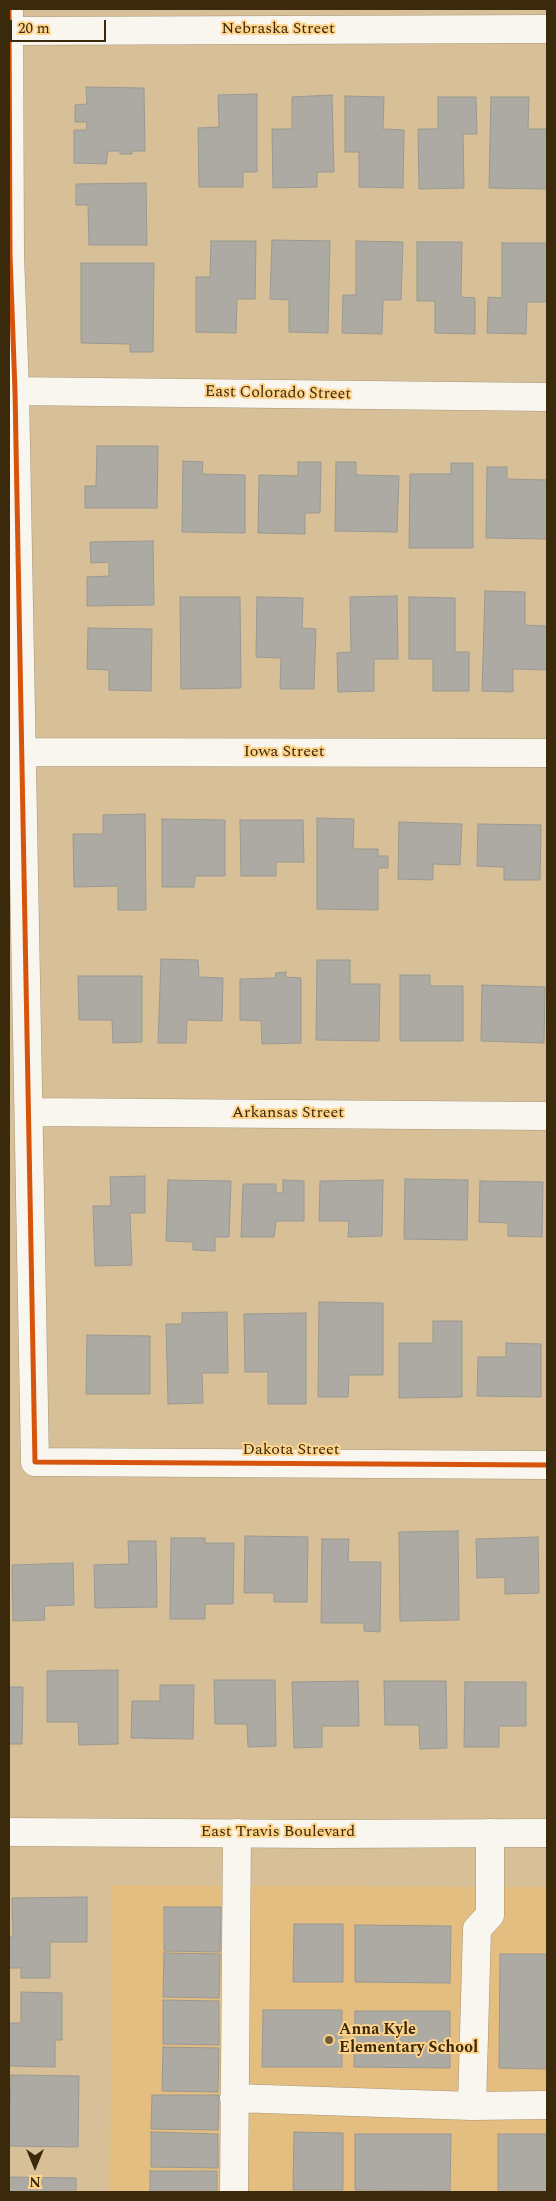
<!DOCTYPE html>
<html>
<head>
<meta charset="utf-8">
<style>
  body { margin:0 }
  #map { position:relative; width:556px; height:2201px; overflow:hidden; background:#d7c098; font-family:Spectral,serif }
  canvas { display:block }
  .frame { position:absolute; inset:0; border:10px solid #3a290b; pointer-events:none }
  .north { position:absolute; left:10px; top:2141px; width:50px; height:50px; -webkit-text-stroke:4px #fed38b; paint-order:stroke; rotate:180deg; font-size:14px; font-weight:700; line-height:20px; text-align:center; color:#3a290b }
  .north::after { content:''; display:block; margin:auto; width:18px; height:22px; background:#3a290b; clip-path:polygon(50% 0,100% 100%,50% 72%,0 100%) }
  .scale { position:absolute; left:10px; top:20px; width:96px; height:22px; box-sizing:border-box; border:2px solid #3a290b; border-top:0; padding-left:6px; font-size:15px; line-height:18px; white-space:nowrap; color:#3a290b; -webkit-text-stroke:4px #fed38b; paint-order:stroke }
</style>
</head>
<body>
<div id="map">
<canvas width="556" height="2201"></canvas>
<div class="frame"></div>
<div class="north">N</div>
<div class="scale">20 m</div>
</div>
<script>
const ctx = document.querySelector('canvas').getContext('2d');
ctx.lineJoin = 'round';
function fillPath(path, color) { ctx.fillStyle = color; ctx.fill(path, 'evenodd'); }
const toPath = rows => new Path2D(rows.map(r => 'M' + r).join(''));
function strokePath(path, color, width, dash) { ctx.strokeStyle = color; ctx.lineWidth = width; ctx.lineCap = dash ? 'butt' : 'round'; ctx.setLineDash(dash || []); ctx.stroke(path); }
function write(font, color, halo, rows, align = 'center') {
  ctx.font = font + ' Spectral,serif'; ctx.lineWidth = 4; ctx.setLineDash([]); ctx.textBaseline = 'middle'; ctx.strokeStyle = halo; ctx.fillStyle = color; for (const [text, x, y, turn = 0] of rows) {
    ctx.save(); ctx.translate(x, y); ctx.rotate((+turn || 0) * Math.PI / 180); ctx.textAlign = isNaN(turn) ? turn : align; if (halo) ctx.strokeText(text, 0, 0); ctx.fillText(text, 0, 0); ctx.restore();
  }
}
fillPath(toPath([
  [112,1885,547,1887,547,2192,110,2192]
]), '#e3be80');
const building = toPath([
  [86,87,144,88,145,151,132,151,132,154,120,154,120,151,108,151,106,164,74,163,74,130,86,130,87,122,75,122,75,105,87,104,86,87],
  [257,94,257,172,243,172,243,187,199,187,198,128,219,127,218,95,257,94],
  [332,95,334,172,317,172,317,187,273,188,272,129,292,129,292,97,332,95],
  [345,96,384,97,383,129,404,130,403,188,359,187,359,152,345,152,345,96],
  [438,97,476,97,477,134,463,134,464,188,419,189,418,129,438,129,438,97],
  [491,97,529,97,528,129,547,129,547,189,489,188,491,97],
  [146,183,147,245,89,245,88,205,76,205,76,184,146,183],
  [272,240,330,241,328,333,289,332,289,300,270,299,272,240],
  [211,241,256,241,255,299,237,299,236,333,196,332,196,277,210,277,211,241],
  [356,241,403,242,401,300,383,300,382,334,342,333,343,295,356,295,356,241],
  [417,242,462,242,461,297,475,298,475,334,435,333,435,301,417,301,417,242],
  [502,243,547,243,547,302,527,302,526,334,487,333,488,297,502,298,502,243],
  [81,263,154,263,153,352,130,352,130,344,81,343,81,263],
  [97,446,158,446,157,508,85,508,85,486,96,486,97,446],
  [183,461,203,462,202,474,245,475,245,533,182,532,183,461],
  [298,462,321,462,320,513,305,513,305,534,258,533,259,475,298,476,298,462],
  [336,462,356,462,356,475,399,476,397,532,335,531,336,462],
  [451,463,473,463,473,548,409,548,410,474,451,474,451,463],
  [487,467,507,467,507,479,547,480,547,539,486,538,487,467],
  [153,541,154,605,87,606,87,577,109,576,109,562,91,563,90,542,153,541],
  [485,591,525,592,525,625,547,626,547,670,513,669,513,692,482,691,485,591],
  [397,596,398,659,374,659,374,691,338,692,337,653,351,652,350,597,397,596],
  [180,597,240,597,241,688,181,689,180,597],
  [257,597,303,598,302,628,316,629,314,689,280,689,281,658,256,657,257,597],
  [409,597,455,598,455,652,469,652,469,691,433,691,433,659,409,659,409,597],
  [88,628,152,629,151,691,109,690,109,670,87,669,88,628],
  [145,814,146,910,118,910,118,886,74,887,73,834,103,834,103,815,145,814],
  [317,818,354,819,353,849,378,849,378,856,388,856,388,868,378,868,378,910,317,909,317,818],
  [162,819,225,820,225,876,195,876,194,887,162,887,162,819],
  [240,820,303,820,304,862,276,862,276,876,241,876,240,820],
  [399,822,462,824,460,865,433,864,433,880,398,879,399,822],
  [478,824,541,825,540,880,504,880,504,867,477,866,478,824],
  [161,959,198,960,199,977,223,978,222,1021,187,1020,186,1043,158,1043,161,959],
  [317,960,350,960,350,984,380,984,379,1041,316,1040,317,960],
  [286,972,285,977,301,978,301,1043,262,1044,261,1021,240,1020,240,979,275,978,276,973,286,972],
  [400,975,430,975,430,986,463,986,463,1041,400,1041,400,975],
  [78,976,142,976,142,1042,113,1043,112,1020,79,1020,78,976],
  [482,985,545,987,544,1043,481,1041,482,985],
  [145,1176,145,1213,130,1213,132,1265,95,1266,93,1206,111,1206,110,1177,145,1176],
  [405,1179,468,1180,467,1240,404,1239,405,1179],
  [168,1180,231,1181,229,1237,215,1237,215,1251,193,1250,193,1242,166,1241,168,1180],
  [283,1180,304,1181,304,1221,276,1221,274,1237,241,1237,243,1184,276,1184,276,1193,283,1193,283,1180],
  [383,1180,382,1236,348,1237,349,1221,319,1221,320,1181,383,1180],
  [480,1181,543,1182,542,1237,508,1236,508,1223,479,1222,480,1181],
  [319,1302,383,1303,383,1375,349,1375,348,1397,318,1397,319,1302],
  [227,1312,228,1373,202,1373,203,1403,168,1404,166,1324,182,1324,182,1313,227,1312],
  [306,1313,306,1404,268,1404,268,1372,245,1372,244,1314,306,1313],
  [433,1321,462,1321,462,1397,399,1398,399,1343,433,1343,433,1321],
  [87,1335,150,1336,150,1394,86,1394,87,1335],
  [506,1343,541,1344,541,1397,477,1396,478,1357,506,1357,506,1343],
  [458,1531,459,1620,400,1621,399,1532,458,1531],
  [245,1536,308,1537,307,1602,274,1602,274,1593,244,1593,245,1536],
  [538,1537,539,1593,505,1594,505,1577,477,1578,476,1539,538,1537],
  [171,1538,205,1538,205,1543,234,1543,233,1604,205,1604,205,1619,170,1619,171,1538],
  [322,1539,349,1539,348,1562,381,1562,380,1632,364,1631,364,1623,321,1623,322,1539],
  [128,1541,156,1541,157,1607,95,1608,94,1565,129,1564,128,1541],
  [73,1563,74,1605,44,1606,45,1620,13,1621,12,1565,73,1563],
  [118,1670,118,1744,79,1745,78,1722,47,1722,47,1671,118,1670],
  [214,1680,275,1680,276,1746,248,1747,247,1724,215,1724,214,1680],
  [358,1681,359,1726,322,1726,322,1747,294,1748,292,1682,358,1681],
  [384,1681,446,1681,447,1748,420,1749,419,1725,385,1725,384,1681],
  [465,1682,526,1682,526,1726,499,1726,499,1747,464,1747,465,1682],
  [160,1685,194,1685,193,1739,131,1738,132,1701,160,1701,160,1685],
  [9,1687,23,1687,22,1744,9,1744,9,1687],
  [87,1897,87,1942,50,1942,50,1978,21,1978,21,1968,9,1968,9,1937,13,1937,12,1898,87,1897],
  [164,1907,221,1907,220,1952,164,1951,164,1907],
  [294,1924,343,1924,343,1982,293,1982,294,1924],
  [355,1925,451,1926,450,1983,355,1982,355,1925],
  [164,1953,220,1954,219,1998,163,1997,164,1953],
  [500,1954,547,1954,547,2069,499,2068,500,1954],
  [21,1992,62,1993,62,2040,55,2040,55,2067,9,2066,9,2023,21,2023,21,1992],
  [163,2000,219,2001,219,2045,163,2044,163,2000],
  [263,2010,342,2010,342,2067,262,2067,263,2010],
  [355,2011,450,2011,450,2068,354,2067,355,2011],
  [163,2047,219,2048,218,2092,162,2091,163,2047],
  [11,2075,79,2076,78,2147,9,2146,11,2075],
  [152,2095,219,2095,218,2130,151,2129,152,2095],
  [151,2132,218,2134,218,2168,151,2167,151,2132],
  [294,2132,343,2133,343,2190,293,2190,294,2132],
  [355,2134,451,2134,450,2191,355,2190,355,2134],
  [498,2134,547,2134,547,2192,498,2192,498,2134],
  [150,2171,217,2171,217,2192,150,2192,150,2171],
  [9,2177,76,2178,76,2192,9,2192,9,2177]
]);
fillPath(building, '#adaaa4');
strokePath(building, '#9b9891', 1);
const street = toPath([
  [9,9,10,255,15,391,35,1462,547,1465],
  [10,31,547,29],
  [9,391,547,397],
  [20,752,547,753],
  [29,1112,547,1116],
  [234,2098,472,2106,477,1929,490,1915,490,1833],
  [472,2106,547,2105],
  [234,2192,237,1833]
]);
const secondary = toPath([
  [9,1832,323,1834,547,1833]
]);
strokePath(street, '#a79575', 29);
strokePath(secondary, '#a79575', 29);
strokePath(street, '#f9f6f0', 28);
strokePath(secondary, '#f9f6f0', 28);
strokePath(toPath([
  [9,9,10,255,15,391,35,1462,547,1465]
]), '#d7540c', 5);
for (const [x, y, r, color] of [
  [329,2040,5,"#715e3c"]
]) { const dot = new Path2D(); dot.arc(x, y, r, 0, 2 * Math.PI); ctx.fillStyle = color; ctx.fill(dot); strokePath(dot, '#fed38b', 2); }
write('16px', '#3a290b', '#fed38b', [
  ["Nebraska Street",278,30],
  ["East Colorado Street",278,394,1],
  ["Iowa Street",284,753],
  ["Arkansas Street",288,1114],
  ["Dakota Street",291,1451],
  ["East Travis Boulevard",278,1833]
]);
write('bold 16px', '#3a290b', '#fed38b', [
  ["Anna Kyle",339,2031],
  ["Elementary School",339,2049]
], 'left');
</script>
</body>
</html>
